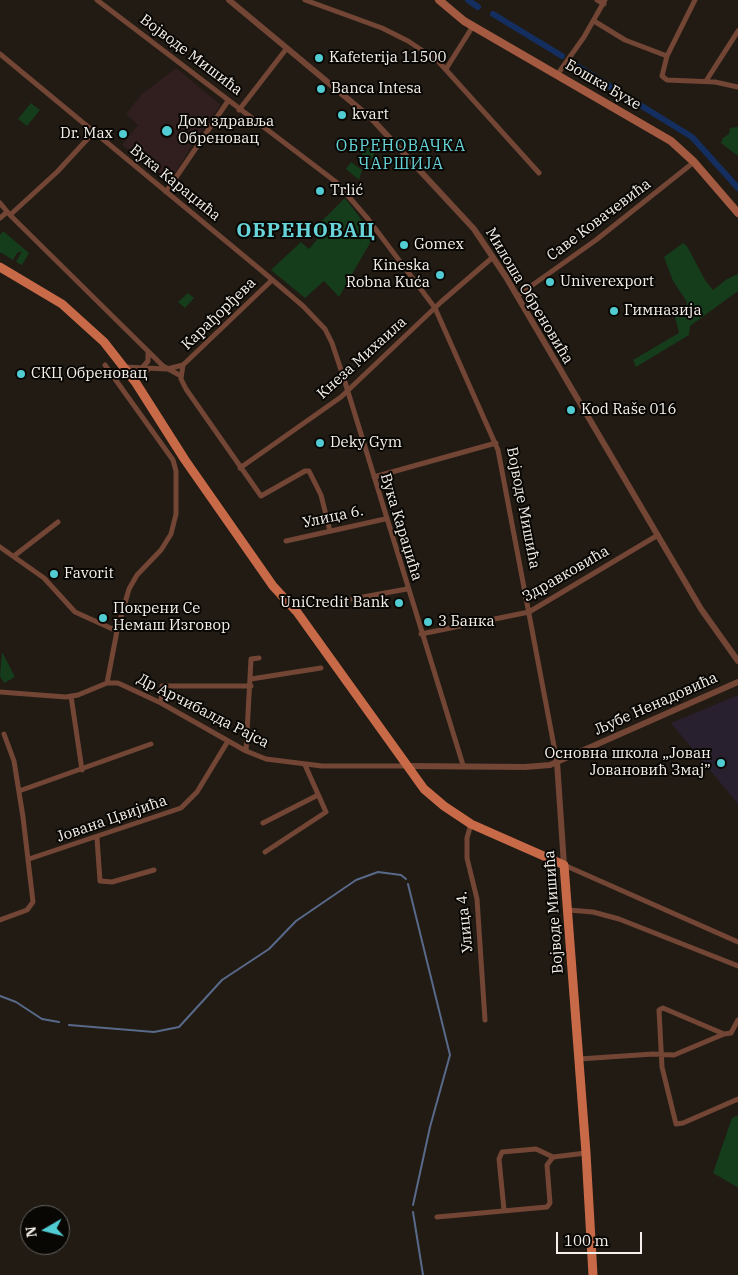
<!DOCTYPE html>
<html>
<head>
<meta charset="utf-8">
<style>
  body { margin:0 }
  #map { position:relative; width:738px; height:1275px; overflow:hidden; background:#211b14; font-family:"IBM Plex Serif",serif }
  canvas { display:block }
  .north { position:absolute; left:20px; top:1205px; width:50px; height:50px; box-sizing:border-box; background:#090704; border:1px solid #676460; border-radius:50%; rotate:262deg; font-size:14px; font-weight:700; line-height:20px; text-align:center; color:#f5f0eb }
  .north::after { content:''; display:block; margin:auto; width:18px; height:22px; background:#51ccd2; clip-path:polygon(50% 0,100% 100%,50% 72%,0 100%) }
  .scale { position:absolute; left:556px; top:1232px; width:86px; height:22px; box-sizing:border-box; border:2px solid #f5f0eb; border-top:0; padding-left:6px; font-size:15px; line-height:18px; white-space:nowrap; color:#f5f0eb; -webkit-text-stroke:4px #090704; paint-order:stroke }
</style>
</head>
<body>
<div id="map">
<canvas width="738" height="1275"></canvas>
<div class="north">N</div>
<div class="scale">100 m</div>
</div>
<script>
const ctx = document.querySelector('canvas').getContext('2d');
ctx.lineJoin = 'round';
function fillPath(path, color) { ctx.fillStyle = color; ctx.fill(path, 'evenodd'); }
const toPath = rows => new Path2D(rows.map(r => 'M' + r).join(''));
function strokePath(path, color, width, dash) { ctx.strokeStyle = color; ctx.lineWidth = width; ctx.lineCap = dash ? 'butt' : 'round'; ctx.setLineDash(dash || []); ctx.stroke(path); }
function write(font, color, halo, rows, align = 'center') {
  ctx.font = font + ' "IBM Plex Serif",serif'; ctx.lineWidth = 4; ctx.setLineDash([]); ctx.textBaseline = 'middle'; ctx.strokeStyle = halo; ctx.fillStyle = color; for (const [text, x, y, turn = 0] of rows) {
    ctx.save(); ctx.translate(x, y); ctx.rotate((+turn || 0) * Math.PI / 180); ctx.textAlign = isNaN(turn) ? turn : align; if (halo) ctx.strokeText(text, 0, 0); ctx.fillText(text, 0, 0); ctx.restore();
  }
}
fillPath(toPath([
  [738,695,738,804,671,723]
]), '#28202f');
fillPath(toPath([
  [176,68,221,105,197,138,168,184,122,145,138,125,126,114,142,94]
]), '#311e1f');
fillPath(toPath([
  [31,103,40,110,27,126,18,119],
  [738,127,738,156,721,143,723,138,729,134,730,128],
  '362 154a6 6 0 1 1 12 0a6 6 0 1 1-12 0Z',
  [351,162,362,170,359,180,346,169],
  [345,198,374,236,339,297,324,281,305,298,271,270,301,242,309,249,321,235,314,229],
  [3,231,29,253,22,265,16,262,22,251,17,253,13,260,0,252,0,235],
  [683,243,687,246,705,280,713,290,727,279,738,274,738,291,690,326,689,335,636,367,633,360,679,333,675,317,677,313,686,307,687,302,673,281,664,257],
  [188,293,194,298,185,308,178,302],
  [2,652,15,677,4,683,0,676],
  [738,1115,738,1187,737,1187,713,1173,732,1118]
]), '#153c1b');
strokePath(toPath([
  [408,884,450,1055,430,1127,413,1205],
  [0,996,16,1002,42,1019,59,1022],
  [69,1025,154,1032,179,1027,222,980,269,949,296,921,356,880,378,872,401,875,406,879],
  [413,1212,423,1275]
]), '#586989', 2);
strokePath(toPath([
  [468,0,478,7],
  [493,14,562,56],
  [577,66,692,137,738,188]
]), '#142f5f', 6);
strokePath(toPath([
  [97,0,336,182,368,219,435,308,498,450,557,762],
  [305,0,382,28,408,41,438,61,539,173],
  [597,0,604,4],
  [695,0,667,56,662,76,667,80,715,82,738,87],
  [594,21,625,40,667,56],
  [0,54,262,271,303,306,325,329,332,343,345,382,463,765],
  [446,69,473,26],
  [557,75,584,37,605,0],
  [706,81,738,31],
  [239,110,287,48],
  [93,133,57,172,10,215,163,366,181,376],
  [166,192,228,101],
  [0,203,10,215],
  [0,218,7,212],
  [272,280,183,365,181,379,186,389,261,496,305,471,309,471,321,495,330,531],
  [517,296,596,240,694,162],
  [105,365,173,460,176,471,176,514,171,534,161,550,137,575,129,589,117,631,107,683],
  [124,367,167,369,183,365],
  [142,368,148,361,148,352],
  [136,383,138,376,149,369],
  [240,468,341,397,441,302,493,257],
  [374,477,496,443],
  [286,541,385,519],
  [0,547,44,578,75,612,117,631],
  [14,556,58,522],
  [352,599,407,589],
  [421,634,529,612,658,535],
  [251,679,321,668],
  [0,692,66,697,78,695,107,683,118,683,161,703,246,751,266,759,322,766,407,766],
  [71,696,82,770],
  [161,703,162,686,251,686],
  [246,751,251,659,259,658],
  [19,791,151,744],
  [263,823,318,795],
  [471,824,467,838,467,858,477,899,485,1020],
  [97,838,100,881,112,882,154,870],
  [265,852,326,812,305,765],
  [29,859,181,808,197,792,228,741],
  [564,865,738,942],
  [568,910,593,912,619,919,738,966],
  [0,920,27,910,33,902,23,817,14,761,4,734],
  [724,1034,663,1008,659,1010,662,1067,676,1124,683,1123,738,1099],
  [579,1059,653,1054,674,1055,724,1034,731,1033,738,1020],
  [504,1210,499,1159,502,1152,536,1149,553,1157,586,1153],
  [437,1217,547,1207,550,1203,547,1165,553,1157]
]), '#724535', 5);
strokePath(toPath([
  [229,0,372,119,474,229,506,277,701,609,738,661],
  [557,762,564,865],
  [407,766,525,767,550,765,738,682]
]), '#724535', 6);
strokePath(toPath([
  [439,0,464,21,671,141,694,162,738,213]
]), '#a35a40', 8);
strokePath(toPath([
  [0,267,62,304,104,342,136,383,185,460,273,586,297,612,424,789,444,806,471,824,564,865,586,1153,593,1275]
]), '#c86a48', 9);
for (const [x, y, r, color] of [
  [319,58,5,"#51ccd2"],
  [321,89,5,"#51ccd2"],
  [342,115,5,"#51ccd2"],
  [167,131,6,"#51ccd2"],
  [123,134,5,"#51ccd2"],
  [320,191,5,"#51ccd2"],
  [404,245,5,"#51ccd2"],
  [440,275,5,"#51ccd2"],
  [550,282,5,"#51ccd2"],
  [614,311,5,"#51ccd2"],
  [21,374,5,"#51ccd2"],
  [571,410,5,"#51ccd2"],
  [320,443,5,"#51ccd2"],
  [54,574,5,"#51ccd2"],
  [399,603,5,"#51ccd2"],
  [103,618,5,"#51ccd2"],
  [428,622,5,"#51ccd2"],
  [721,763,5,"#51ccd2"]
]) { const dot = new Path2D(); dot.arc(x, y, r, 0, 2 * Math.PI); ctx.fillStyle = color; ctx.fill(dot); strokePath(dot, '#090704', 2); }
write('15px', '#f5f0eb', '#090704', [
  ["Војводе Мишића",191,55,37],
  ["Бошка Бухе",603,85,30],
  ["Вука Караџића",175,183,39],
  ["Саве Ковачевића",599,220,-37],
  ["Милоша Обреновића",529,296,59],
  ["Карађорђева",219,314,-44],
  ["Кнеза Михаила",362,358,-42],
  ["Војводе Мишића",523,508,79],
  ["Улица 6.",333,517,-12],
  ["Вука Караџића",401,527,73],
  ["Здравковића",566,574,-30],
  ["Љубе Ненадовића",656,704,-24],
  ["Др Арчибалда Рајса",203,711,27],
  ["Јована Цвијића",112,819,-19],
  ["Војводе Мишића",554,912,-94],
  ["Улица 4.",465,922,-96]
]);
write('15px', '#f5f0eb', '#090704', [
  ["Kafeterija 11500",329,58],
  ["Banca Intesa",331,89],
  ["kvart",352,115],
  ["Дом здравља",178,122],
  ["Обреновац",178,139],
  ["Dr. Max",113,134,"right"],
  ["Trlić",330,191],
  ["Gomex",414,245],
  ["Kineska",430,266,"right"],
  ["Robna Kuća",430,283,"right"],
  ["Univerexport",560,282],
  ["Гимназија",624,311],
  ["СКЦ Обреновац",31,374],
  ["Kod Raše 016",581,410],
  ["Deky Gym",330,443],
  ["Favorit",64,574],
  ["UniCredit Bank",389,603,"right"],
  ["Покрени Се",113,609],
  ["Немаш Изговор",113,626],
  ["3 Банка",438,622],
  ["Основна школа „Јован",711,754,"right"],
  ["Јовановић Змај”",711,771,"right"]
], 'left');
ctx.letterSpacing = '1px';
write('16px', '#67d4d9', '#090704', [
  ["ОБРЕНОВАЧКА",401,146],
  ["ЧАРШИЈА",401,164]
]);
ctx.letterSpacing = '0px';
ctx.letterSpacing = '1px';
write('bold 20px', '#67d4d9', '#090704', [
  ["ОБРЕНОВАЦ",306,231]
]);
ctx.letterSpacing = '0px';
</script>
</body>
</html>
